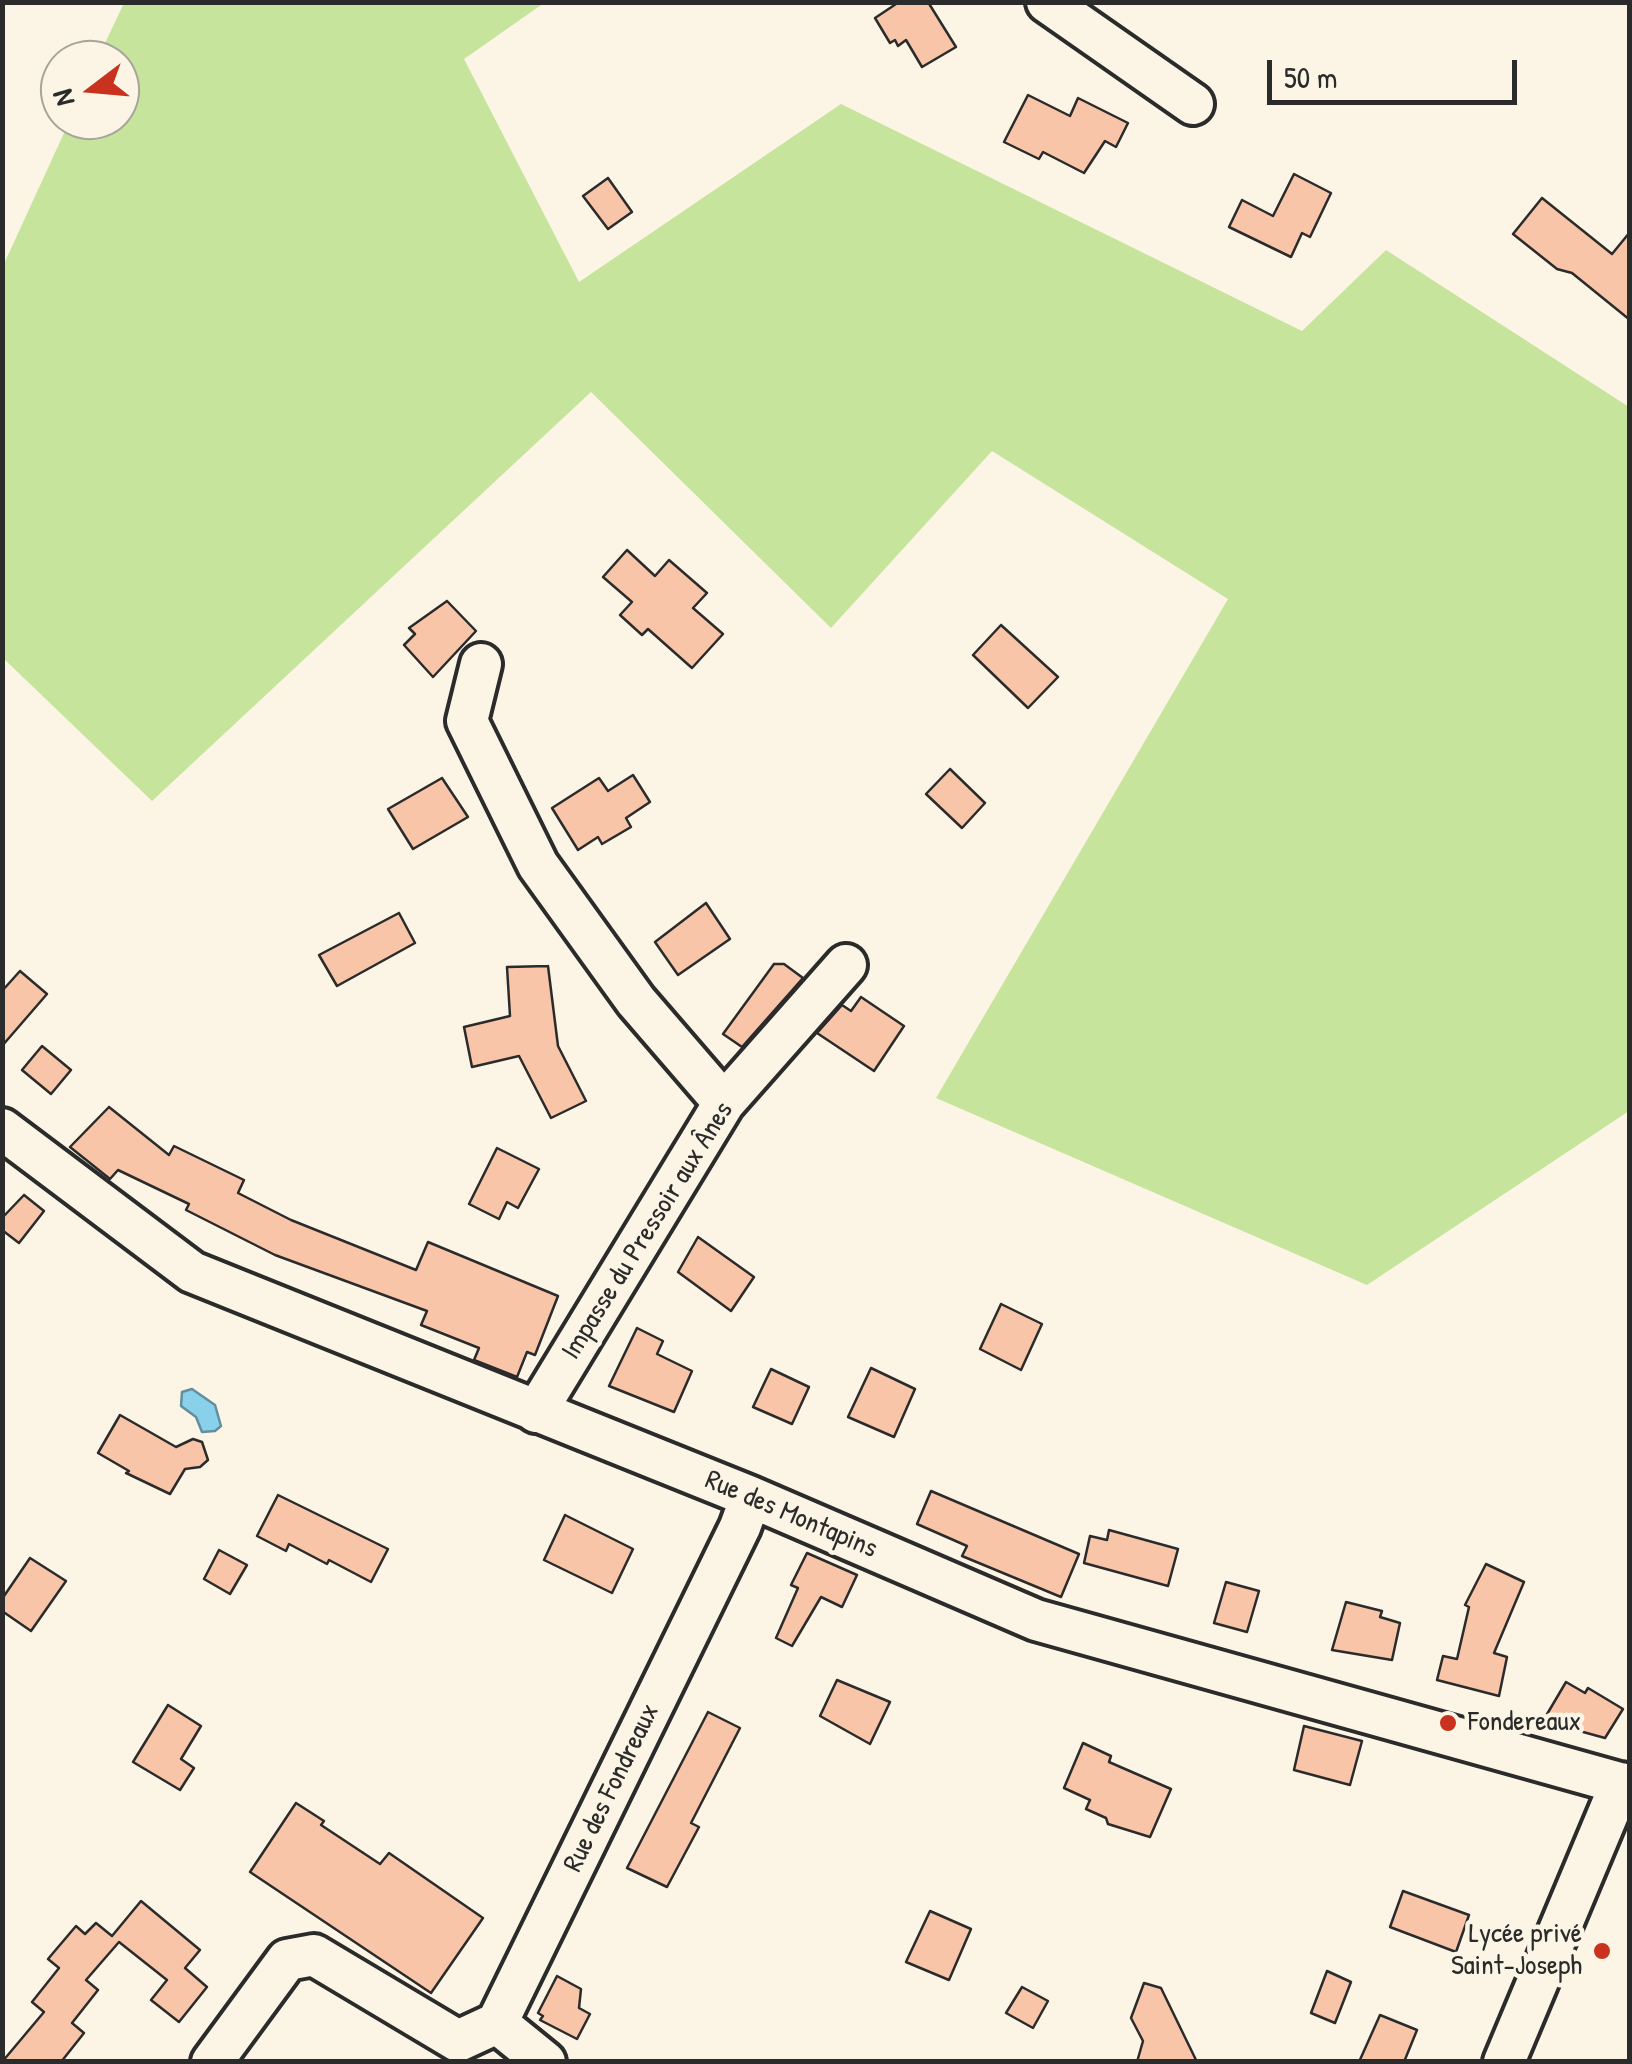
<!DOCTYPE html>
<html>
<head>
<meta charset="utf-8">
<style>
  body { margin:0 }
  #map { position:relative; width:1632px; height:2064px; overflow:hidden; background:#fcf5e5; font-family:"Patrick Hand",sans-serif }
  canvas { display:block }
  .frame { position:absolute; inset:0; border:5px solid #2b2b2b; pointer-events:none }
  .north { position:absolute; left:40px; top:40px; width:100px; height:100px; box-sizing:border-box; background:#fcf5e5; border:2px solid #a8a49b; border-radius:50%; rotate:254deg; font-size:28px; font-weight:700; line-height:40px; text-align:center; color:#2b2b2b }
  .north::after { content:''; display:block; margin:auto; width:35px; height:45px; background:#c8321e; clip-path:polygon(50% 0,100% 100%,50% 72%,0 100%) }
  .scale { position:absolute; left:1267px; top:60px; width:250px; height:45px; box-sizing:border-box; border:5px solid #2b2b2b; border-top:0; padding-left:12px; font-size:30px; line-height:35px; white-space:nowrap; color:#2b2b2b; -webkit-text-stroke:8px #fcf5e5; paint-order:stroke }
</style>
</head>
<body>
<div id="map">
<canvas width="1632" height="2064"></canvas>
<div class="frame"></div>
<div class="north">N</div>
<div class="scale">50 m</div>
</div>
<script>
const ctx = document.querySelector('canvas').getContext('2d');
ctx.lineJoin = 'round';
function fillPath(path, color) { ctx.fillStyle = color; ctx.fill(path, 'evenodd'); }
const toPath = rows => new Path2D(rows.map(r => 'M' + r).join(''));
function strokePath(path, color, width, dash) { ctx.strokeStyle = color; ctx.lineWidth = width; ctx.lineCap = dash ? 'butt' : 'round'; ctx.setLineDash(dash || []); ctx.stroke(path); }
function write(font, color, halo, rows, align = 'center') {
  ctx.font = font + ' "Patrick Hand",sans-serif'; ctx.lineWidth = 9; ctx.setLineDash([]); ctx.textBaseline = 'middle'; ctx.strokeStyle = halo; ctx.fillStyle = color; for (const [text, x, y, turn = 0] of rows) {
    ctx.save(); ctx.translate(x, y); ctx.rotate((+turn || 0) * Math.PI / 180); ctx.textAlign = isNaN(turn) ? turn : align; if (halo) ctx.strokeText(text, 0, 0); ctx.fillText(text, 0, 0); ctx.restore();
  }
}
fillPath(toPath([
  [124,3,544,3,464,59,579,282,841,104,1302,331,1386,250,1629,407,1629,1111,1367,1285,936,1098,1228,599,992,451,831,628,591,392,152,801,2,657,3,266,70,120,120,120,120,60,97,60]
]), '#c6e49c');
const water = toPath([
  [192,1389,215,1405,221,1426,215,1431,202,1432,196,1417,181,1406,182,1392,192,1389]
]);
fillPath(water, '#89d0eb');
strokePath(water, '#638e9e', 2.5);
const building = toPath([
  [899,2,928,2,956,47,922,67,906,40,898,46,895,40,890,43,875,18,899,2],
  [1028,95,1070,116,1078,98,1128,123,1116,147,1105,141,1084,173,1043,152,1039,159,1004,142,1028,95],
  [1294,174,1331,193,1310,237,1302,233,1291,257,1229,227,1242,200,1273,216,1294,174],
  [608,178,632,212,608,229,583,196,608,178],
  [1542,198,1612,254,1630,232,1630,320,1572,273,1557,269,1513,234,1542,198],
  [627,550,655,576,669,560,707,593,693,608,723,634,692,668,648,629,642,635,620,615,632,602,603,577,627,550],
  [447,601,476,631,433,677,404,645,415,634,409,628,447,601],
  [1001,625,1058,677,1028,708,973,655,1001,625],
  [950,769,985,803,962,828,926,794,950,769],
  [633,775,650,802,626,818,631,827,602,844,598,837,578,850,552,808,599,778,608,791,633,775],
  [442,778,468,817,413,849,388,809,442,778],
  [706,903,730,939,678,975,655,942,706,903],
  [399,913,415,943,337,986,319,955,399,913],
  [774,964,784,964,803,978,742,1047,723,1034,774,964],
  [548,966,558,1046,586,1101,551,1118,519,1056,472,1067,464,1027,510,1016,507,967,548,966],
  [20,971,47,994,2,1046,2,991,20,971],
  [861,997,904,1026,874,1071,817,1033,842,1005,851,1011,861,997],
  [42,1046,71,1070,51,1094,22,1070,42,1046],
  [109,1107,169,1155,174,1146,244,1180,238,1193,291,1220,416,1270,428,1242,558,1296,535,1355,527,1352,517,1377,474,1360,479,1348,421,1325,427,1311,275,1255,186,1210,189,1204,118,1170,110,1179,70,1147,109,1107],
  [497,1148,539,1169,518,1208,507,1202,499,1219,469,1204,497,1148],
  [24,1195,44,1211,19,1243,2,1230,2,1218,24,1195],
  [698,1237,754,1277,731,1311,678,1272,698,1237],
  [1001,1304,1042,1324,1021,1370,980,1349,1001,1304],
  [637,1328,663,1341,657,1354,692,1371,674,1412,609,1386,637,1328],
  [871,1368,915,1389,894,1437,848,1417,871,1368],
  [771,1369,809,1387,792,1424,753,1407,771,1369],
  [120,1415,176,1447,193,1439,202,1442,208,1460,200,1467,185,1469,170,1494,126,1473,129,1471,98,1453,120,1415],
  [931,1491,1079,1554,1061,1597,962,1556,967,1546,917,1524,931,1491],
  [278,1495,388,1549,371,1582,329,1560,327,1564,289,1544,286,1551,257,1536,278,1495],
  [565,1515,633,1549,612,1593,544,1560,565,1515],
  [1109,1530,1178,1549,1168,1586,1084,1563,1090,1536,1107,1540,1109,1530],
  [219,1550,247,1565,230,1594,204,1579,219,1550],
  [807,1553,857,1575,842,1607,821,1597,792,1646,776,1638,798,1588,791,1585,807,1553],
  [30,1558,66,1581,31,1631,2,1611,2,1599,30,1558],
  [1486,1564,1524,1582,1494,1653,1507,1657,1499,1696,1437,1680,1443,1656,1457,1659,1469,1607,1465,1605,1486,1564],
  [1226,1582,1259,1591,1247,1632,1214,1623,1226,1582],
  [1346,1602,1382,1611,1380,1617,1400,1623,1392,1660,1332,1650,1346,1602],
  [837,1680,890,1702,870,1744,820,1716,837,1680],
  [1566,1682,1585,1693,1588,1688,1623,1709,1605,1738,1543,1721,1566,1682],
  [168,1705,201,1726,181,1759,194,1768,180,1790,133,1762,168,1705],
  [708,1712,740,1728,691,1823,699,1827,667,1887,627,1868,708,1712],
  [1304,1726,1362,1741,1350,1785,1294,1770,1304,1726],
  [1083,1743,1111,1756,1109,1762,1171,1789,1150,1837,1108,1824,1106,1818,1086,1809,1090,1800,1064,1788,1083,1743],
  [296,1803,324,1821,321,1825,380,1864,389,1853,483,1918,431,1993,250,1872,296,1803],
  [1403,1891,1469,1915,1456,1952,1390,1927,1403,1891],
  [141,1901,200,1950,185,1968,207,1987,179,2022,151,2000,167,1980,119,1942,86,1980,98,1990,72,2023,84,2033,61,2062,2,2062,44,2012,32,2002,59,1968,48,1959,76,1926,85,1934,96,1923,112,1936,141,1901],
  [930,1911,971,1929,949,1980,906,1962,930,1911],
  [1327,1971,1351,1982,1335,2023,1311,2013,1327,1971],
  [557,1976,581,1989,579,2008,590,2014,577,2039,540,2020,543,2016,538,2013,557,1976],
  [1144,1983,1161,1988,1197,2062,1137,2062,1143,2041,1131,2018,1144,1983],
  [1022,1987,1048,2001,1033,2028,1006,2013,1022,1987],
  [1380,2015,1417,2030,1404,2062,1359,2062,1380,2015]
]);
fillPath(building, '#f9c5a9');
strokePath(building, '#2b2b2b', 2.5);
const minor = toPath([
  [1047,2,1193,104],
  [481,664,467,721,538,865,636,1001,724,1103],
  [2,1129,192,1272,751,1497,1036,1620,1630,1786],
  [536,1412,724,1103,846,965],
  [212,2062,287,1960,314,1955,458,2041,497,2023],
  [545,2062,497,2023,740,1527,751,1497],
  [1504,2062,1621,1783]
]);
strokePath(minor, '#2b2b2b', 48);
strokePath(minor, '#fcf5e5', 40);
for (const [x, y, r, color] of [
  [1448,1723,10,"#c8321e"],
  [1602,1951,10,"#c8321e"]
]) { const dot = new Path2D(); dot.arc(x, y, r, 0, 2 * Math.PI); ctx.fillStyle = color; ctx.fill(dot); strokePath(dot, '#fcf5e5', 4); }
write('28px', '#2b2b2b', '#fcf5e5', [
  ["Impasse du Pressoir aux Ânes",648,1231,-58],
  ["Rue des Montapins",791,1515,23],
  ["Rue des Fondreaux",612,1788,-64]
]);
write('28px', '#2b2b2b', '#fcf5e5', [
  ["Fondereaux",1468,1723],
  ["Lycée privé",1582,1935,"right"],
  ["Saint-Joseph",1582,1967,"right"]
], 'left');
</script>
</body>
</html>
